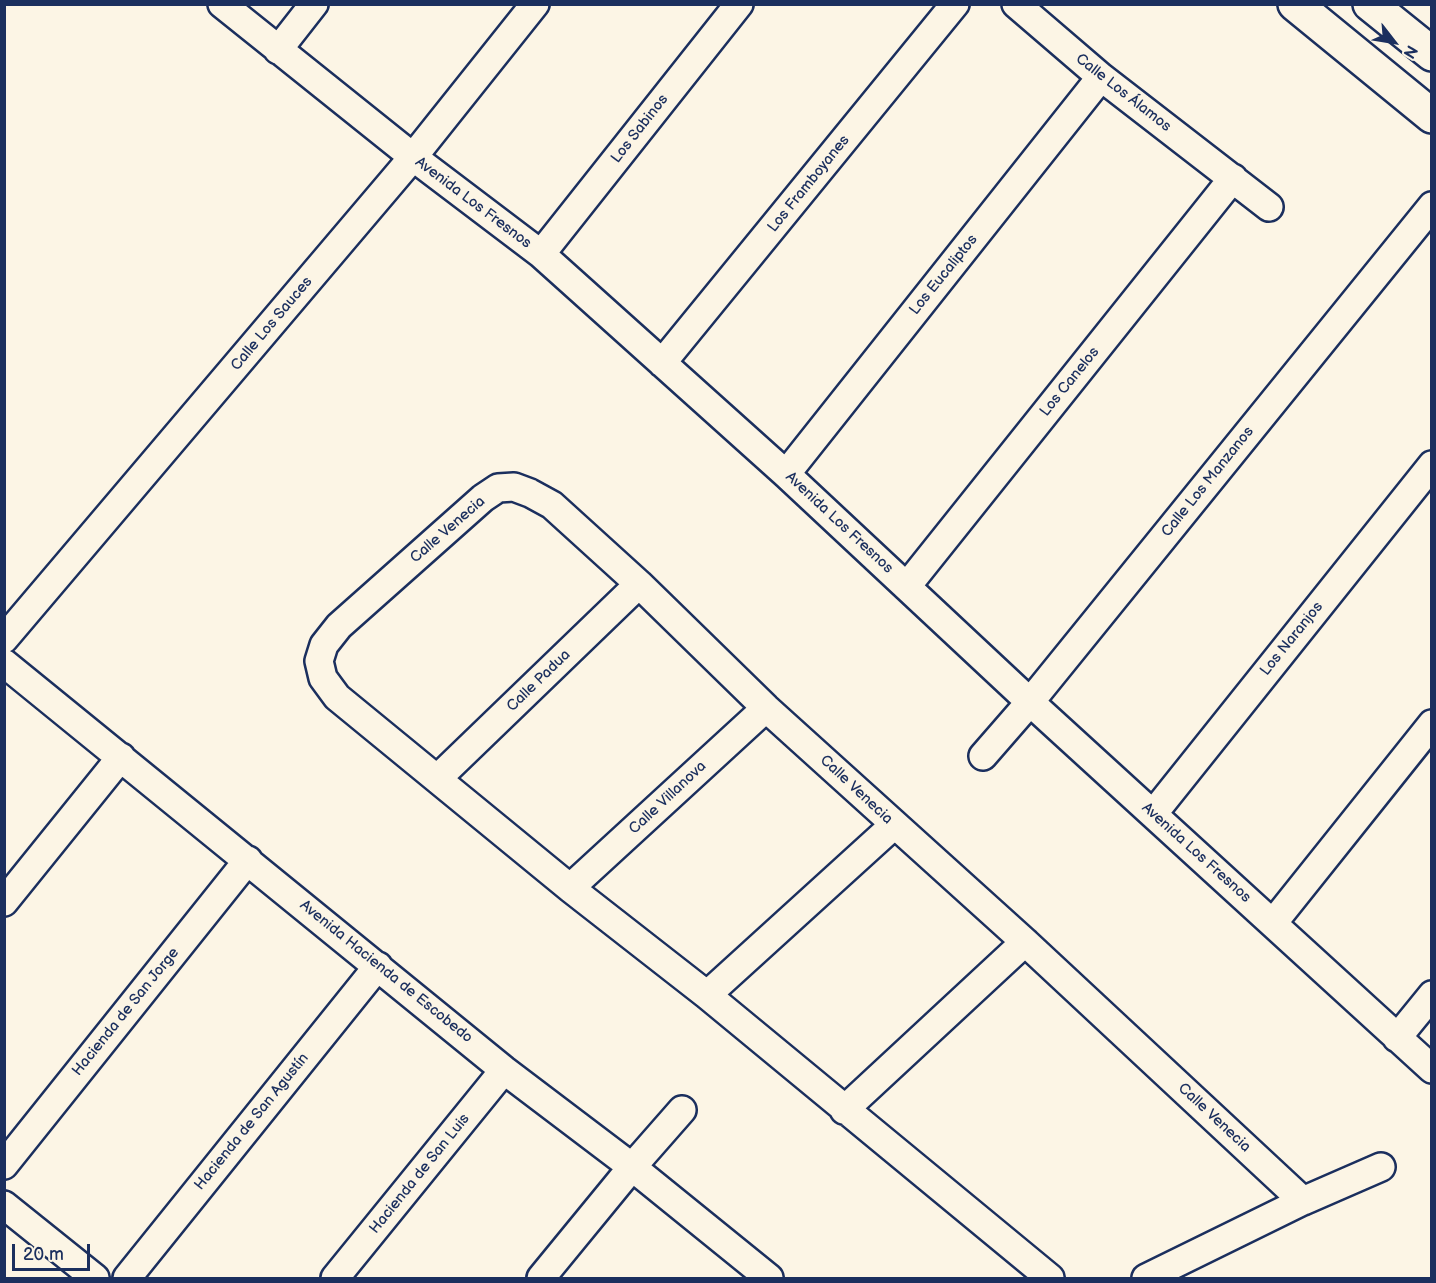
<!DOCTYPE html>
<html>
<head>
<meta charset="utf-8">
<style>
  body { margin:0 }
  #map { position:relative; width:1436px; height:1283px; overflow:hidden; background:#fcf5e5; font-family:"Balsamiq Sans",sans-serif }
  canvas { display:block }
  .frame { position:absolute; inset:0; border:6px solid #1b2f5e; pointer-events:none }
  .north { position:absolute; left:1364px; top:12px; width:60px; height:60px; -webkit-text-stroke:4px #fcf5e5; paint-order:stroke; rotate:121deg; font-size:16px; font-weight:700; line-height:24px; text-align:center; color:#1b2f5e }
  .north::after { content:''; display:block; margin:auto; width:21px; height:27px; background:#1b2f5e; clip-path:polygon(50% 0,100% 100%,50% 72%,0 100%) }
  .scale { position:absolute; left:12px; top:1244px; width:78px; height:27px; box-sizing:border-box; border:3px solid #1b2f5e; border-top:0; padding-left:8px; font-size:18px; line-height:21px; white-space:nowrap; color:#1b2f5e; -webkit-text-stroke:4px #fcf5e5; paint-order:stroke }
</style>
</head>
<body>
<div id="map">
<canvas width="1436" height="1283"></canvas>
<div class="frame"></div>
<div class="north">N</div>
<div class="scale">20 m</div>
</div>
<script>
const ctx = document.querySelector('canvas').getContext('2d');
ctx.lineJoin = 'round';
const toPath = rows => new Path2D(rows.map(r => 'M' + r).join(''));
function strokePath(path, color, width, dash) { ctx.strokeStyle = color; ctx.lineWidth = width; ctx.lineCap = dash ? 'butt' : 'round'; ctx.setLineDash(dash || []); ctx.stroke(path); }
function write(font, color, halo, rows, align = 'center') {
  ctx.font = font + ' "Balsamiq Sans",sans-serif'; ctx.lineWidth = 4.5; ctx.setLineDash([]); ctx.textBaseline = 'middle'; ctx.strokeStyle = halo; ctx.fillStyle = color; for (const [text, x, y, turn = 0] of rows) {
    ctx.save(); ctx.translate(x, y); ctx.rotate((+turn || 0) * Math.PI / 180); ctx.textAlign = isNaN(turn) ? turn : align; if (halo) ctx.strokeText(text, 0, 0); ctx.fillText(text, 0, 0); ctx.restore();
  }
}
const street = toPath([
  [222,4,413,157,541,254,786,474,1030,702,1432,1069],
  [1016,4,1101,77,1269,207],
  [278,50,314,4],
  [541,254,739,4],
  [662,363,955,4],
  [786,474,1101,77],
  [907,586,1233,178],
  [4,639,413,157,535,4],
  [4,663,504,1070,632,1167,769,1278],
  [983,756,1030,702,1432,206],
  [438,778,639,584],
  [1153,814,1432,465],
  [570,888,766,708],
  [4,902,121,757],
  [1273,923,1432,724],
  [707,995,894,825],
  [1397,1038,1432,995],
  [844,1110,1025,942],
  [4,1165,248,860],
  [4,1205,95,1278],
  [127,1278,378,966],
  [335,1278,504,1070],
  [541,1278,632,1167,682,1110],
  [1050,1278,707,995,570,888,337,697,323,678,319,661,324,645,339,626,483,498,498,488,514,487,530,493,552,505,639,584,766,708,1025,942,1303,1201],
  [1146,1278,1303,1201,1381,1167]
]);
const secondary = toPath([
  [1295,4,1432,116],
  [1370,4,1432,54]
]);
strokePath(street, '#1b2f5e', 32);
strokePath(secondary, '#1b2f5e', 38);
strokePath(street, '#fcf5e5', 27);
strokePath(secondary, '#fcf5e5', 33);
write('15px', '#1b2f5e', '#fcf5e5', [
  ["Calle Los Álamos",1123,93,38],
  ["Los Sabinos",640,129,-52],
  ["Los Framboyanes",809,184,-51],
  ["Avenida Los Fresnos",473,203,37],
  ["Los Eucaliptos",944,275,-51],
  ["Calle Los Sauces",272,324,-50],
  ["Los Canelos",1070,382,-51],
  ["Calle Los Manzanos",1208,482,-51],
  ["Avenida Los Fresnos",839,523,43],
  ["Calle Venecia",448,530,-41],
  ["Los Naranjos",1292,639,-51],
  ["Calle Padua",539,681,-44],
  ["Calle Venecia",856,790,43],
  ["Calle Villanova",668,798,-43],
  ["Avenida Los Fresnos",1196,853,42],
  ["Avenida Hacienda de Escobedo",386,972,39],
  ["Hacienda de San Jorge",126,1012,-51],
  ["Calle Venecia",1214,1118,43],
  ["Hacienda de San Agustín",252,1122,-51],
  ["Hacienda de San Luis",420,1174,-51]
]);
</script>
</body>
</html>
